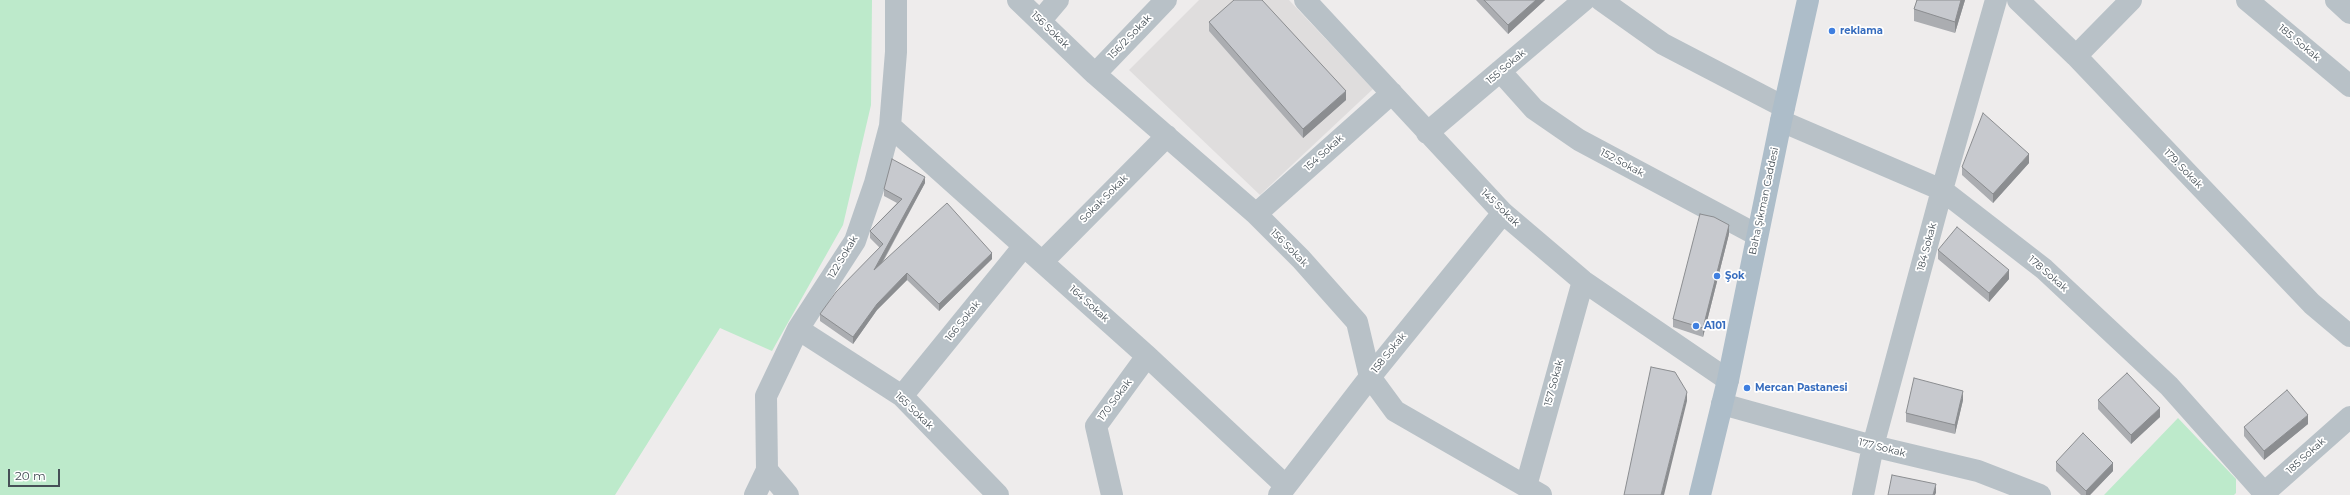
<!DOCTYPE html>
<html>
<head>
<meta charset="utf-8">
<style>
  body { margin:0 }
  #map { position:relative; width:2350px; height:495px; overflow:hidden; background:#eeecec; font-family:Montserrat,sans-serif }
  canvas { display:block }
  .scale { position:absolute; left:8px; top:469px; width:52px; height:18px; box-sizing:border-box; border:2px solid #465057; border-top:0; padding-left:5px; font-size:12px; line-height:14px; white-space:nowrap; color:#465057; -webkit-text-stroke:3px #fff; paint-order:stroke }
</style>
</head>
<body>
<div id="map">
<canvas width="2350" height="495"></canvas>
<div class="scale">20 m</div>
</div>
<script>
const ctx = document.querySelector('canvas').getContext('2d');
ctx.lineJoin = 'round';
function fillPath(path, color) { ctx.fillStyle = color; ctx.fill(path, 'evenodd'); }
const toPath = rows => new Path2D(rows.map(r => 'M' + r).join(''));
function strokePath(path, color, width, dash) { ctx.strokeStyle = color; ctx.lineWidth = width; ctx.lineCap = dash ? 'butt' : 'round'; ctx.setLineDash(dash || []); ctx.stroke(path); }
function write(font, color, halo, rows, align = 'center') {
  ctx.font = font + ' Montserrat,sans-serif'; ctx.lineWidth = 3.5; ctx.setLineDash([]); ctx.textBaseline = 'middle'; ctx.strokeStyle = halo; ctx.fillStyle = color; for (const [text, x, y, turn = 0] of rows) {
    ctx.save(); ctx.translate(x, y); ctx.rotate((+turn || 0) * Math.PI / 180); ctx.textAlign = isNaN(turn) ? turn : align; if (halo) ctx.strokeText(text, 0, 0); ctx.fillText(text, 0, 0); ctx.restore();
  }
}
fillPath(toPath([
  [1199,0,1289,0,1373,89,1260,195,1129,70]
]), '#dfdddd');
fillPath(toPath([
  [0,0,872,0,871,105,843,225,772,351,720,328,615,495,0,495],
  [2178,418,2236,479,2236,493,2234,495,2104,495]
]), '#bdeacb');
strokePath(toPath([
  [1018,0,1095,74,1256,214,1301,259,1357,322,1370,377,1395,411,1541,495],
  [1305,0,1503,213,1583,281,1728,380],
  [1601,0,1663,44,1784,107],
  [2018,0,2076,56,2312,304,2350,336],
  [2247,0,2350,86],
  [2336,0,2350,13],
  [1041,20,1058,0],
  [2076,56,2131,0],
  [1500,71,1534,109,1579,140,1757,235],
  [1095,74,1166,0],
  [1781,121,1942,190,2044,269,2169,386,2266,495],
  [890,126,1147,356,1286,486],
  [1427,133,1584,0],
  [1256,214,1392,93],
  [1042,262,1167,136],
  [798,329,902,396,998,495],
  [902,396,1024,246],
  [1722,404,1873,446,1978,471,2040,495],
  [1526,486,1583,281],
  [755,495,767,470],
  [788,495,767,470,766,396,798,329,855,241,875,183,890,126,896,52,896,0],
  [1112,495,1096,426,1147,356],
  [1279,495,1370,377,1503,213],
  [1863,495,1873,446,1942,190,1996,0],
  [2262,495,2350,417]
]), '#b8c1c7', 22);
strokePath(toPath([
  [1700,495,1728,380,1781,121,1808,0]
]), '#adbdc9', 22);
fillPath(toPath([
  [1476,0,1545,0,1508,34],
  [1917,0,1965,0,1955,33,1914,21,1914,9],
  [1209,22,1346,100,1303,138,1209,31],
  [2029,163,1993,203,1962,175,1962,167],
  [925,183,882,264,992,259,939,311,907,280,877,310,853,344,820,321,820,314,880,248,870,238,870,231,897,203,884,196,884,189],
  [1729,234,1703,337,1673,327,1673,319],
  [1938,250,2009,279,1989,302,1938,259],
  [1963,400,1955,434,1906,422,1906,413],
  [2098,400,2160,417,2131,444,2098,409],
  [2308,424,2264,460,2244,436,2244,427],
  [2056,462,2113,471,2090,495,2081,495,2056,471]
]), '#abadb1');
fillPath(toPath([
  [1536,0,1545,0,1508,34,1508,25],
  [1961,0,1965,0,1955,33,1955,22],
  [1346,91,1346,100,1303,138,1303,129],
  [2029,154,2029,163,1993,203,1993,194],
  [925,177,925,183,874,277,874,270],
  [1729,225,1729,234,1703,337,1703,328],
  [992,253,992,259,939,311,939,304],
  [2009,270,2009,279,1989,302,1989,293],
  [907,273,907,280,877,310,853,344,853,337,877,304],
  [1963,391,1963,400,1955,434,1955,425],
  [1687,392,1687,401,1664,495,1661,495],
  [2160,408,2160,417,2131,444,2131,435],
  [2308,415,2308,424,2264,460,2264,451],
  [2113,463,2113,471,2090,495,2086,495,2086,491],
  [1936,484,1936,493,1935,495,1933,495]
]), '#8b8d90');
const building = toPath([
  [1234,0,1262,0,1346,91,1303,129,1209,22,1234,0],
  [1484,0,1536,0,1508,25,1484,0],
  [1917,0,1961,0,1955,22,1914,9,1917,0],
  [1983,113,2029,154,1993,194,1962,167,1983,113],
  [892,159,925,177,874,270,947,203,992,253,939,304,907,273,877,304,853,337,820,314,836,292,883,244,870,231,902,199,884,189,892,159],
  [1700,214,1714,217,1729,225,1703,328,1673,319,1700,214],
  [1957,227,2009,270,1989,293,1938,250,1957,227],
  [1651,367,1675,372,1687,392,1661,495,1624,495,1651,367],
  [2127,373,2160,408,2131,435,2098,400,2127,373],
  [1914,378,1963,391,1955,425,1906,413,1914,378],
  [2287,390,2308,415,2264,451,2244,427,2287,390],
  [2083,433,2113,463,2086,491,2056,462,2083,433],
  [1892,475,1936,484,1933,495,1888,495,1892,475]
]);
fillPath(building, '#c7c9ce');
strokePath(building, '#8b8d90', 1);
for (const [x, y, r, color] of [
  [1832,31,4,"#3f7fe0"],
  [1717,276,4,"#3f7fe0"],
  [1696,326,4,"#3f7fe0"],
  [1747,388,4,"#3f7fe0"]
]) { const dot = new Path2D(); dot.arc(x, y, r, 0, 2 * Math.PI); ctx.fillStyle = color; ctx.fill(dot); strokePath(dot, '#fff', 1.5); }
write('10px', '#465057', '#fff', [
  ["156 Sokak",1050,30,44],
  ["156/2 Sokak",1130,37,-46],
  ["185. Sokak",2299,43,40],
  ["155 Sokak",1506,67,-40],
  ["154 Sokak",1324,153,-42],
  ["152 Sokak",1622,163,28],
  ["179. Sokak",2183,169,46],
  ["Sokak Sokak",1104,199,-45],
  ["Baha Şıkman Caddesi",1764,201,-78],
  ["145 Sokak",1500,208,44],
  ["184 Sokak",1927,247,-75],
  ["156 Sokak",1289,248,45],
  ["122 Sokak",843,257,-59],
  ["178 Sokak",2048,274,41],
  ["164 Sokak",1089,304,42],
  ["166 Sokak",963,321,-51],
  ["158 Sokak",1389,353,-51],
  ["157 Sokak",1554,383,-75],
  ["170 Sokak",1115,400,-53],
  ["165 Sokak",914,411,44],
  ["177 Sokak",1882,448,14],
  ["185 Sokak",2306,456,-42]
]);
write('bold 10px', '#366cbe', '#fff', [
  ["reklama",1840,31],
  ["Şok",1725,276],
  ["A101",1704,326],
  ["Mercan Pastanesi",1755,388]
], 'left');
</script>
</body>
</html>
